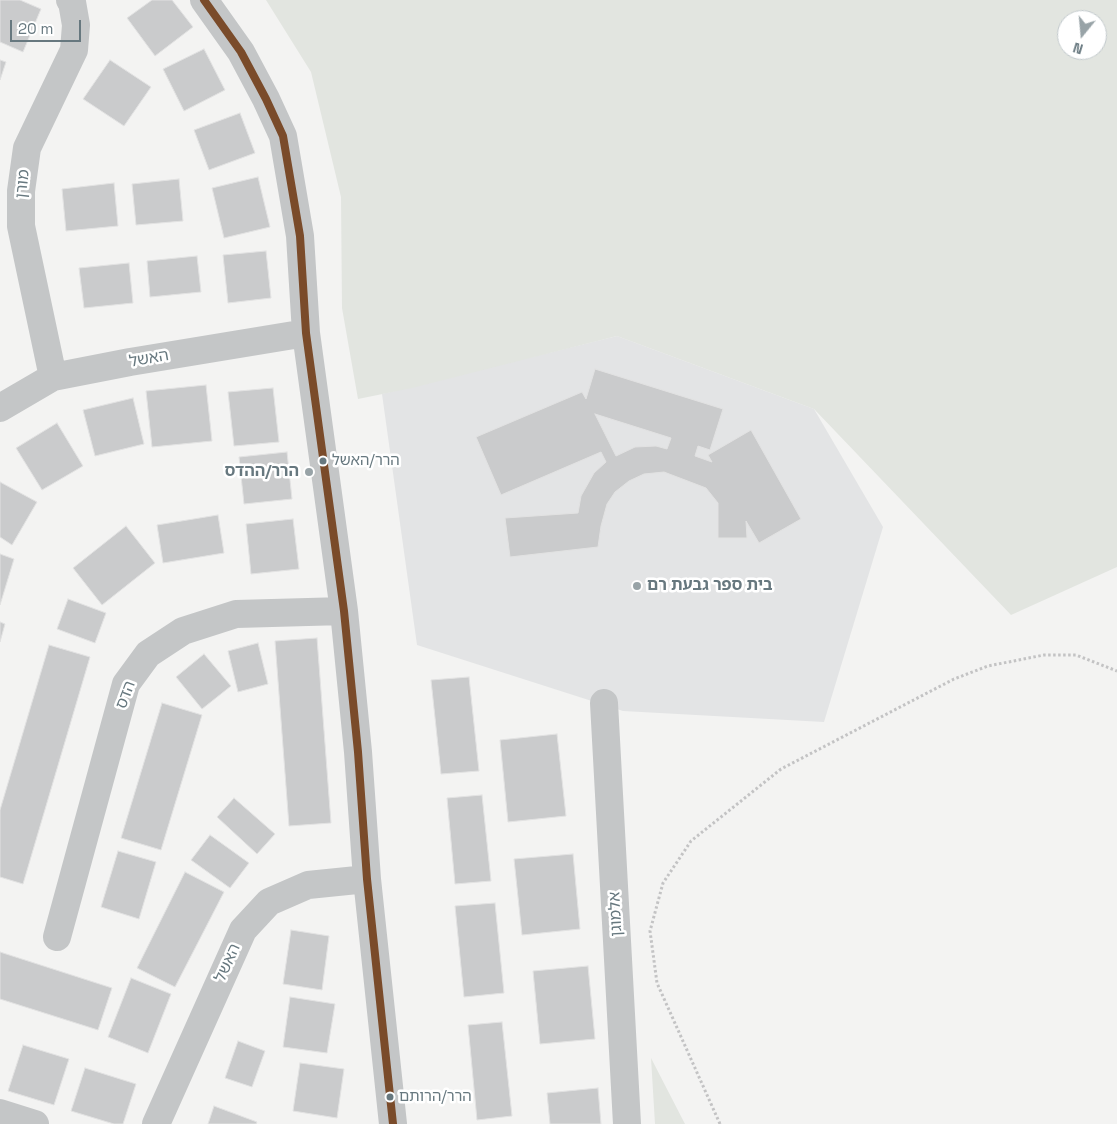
<!DOCTYPE html>
<html>
<head>
<meta charset="utf-8">
<style>
  body { margin:0 }
  #map { position:relative; width:1117px; height:1124px; overflow:hidden; background:#f3f3f2; font-family:"Space Grotesk",sans-serif }
  canvas { display:block }
  .north { position:absolute; left:1057px; top:10px; width:50px; height:50px; box-sizing:border-box; background:#fff; border:1px solid #c2c9cc; border-radius:50%; rotate:197deg; font-size:14px; font-weight:700; line-height:20px; text-align:center; color:#67787f }
  .north::after { content:''; display:block; margin:auto; width:18px; height:22px; background:#98a3a7; clip-path:polygon(50% 0,100% 100%,50% 72%,0 100%) }
  .scale { position:absolute; left:10px; top:20px; width:71px; height:22px; box-sizing:border-box; border:2px solid #67787f; border-top:0; padding-left:6px; font-size:15px; line-height:18px; white-space:nowrap; color:#67787f; -webkit-text-stroke:4px #fff; paint-order:stroke }
</style>
</head>
<body>
<div id="map">
<canvas width="1117" height="1124"></canvas>
<div class="north">N</div>
<div class="scale">20 m</div>
</div>
<script>
const ctx = document.querySelector('canvas').getContext('2d');
ctx.lineJoin = 'round';
function fillPath(path, color) { ctx.fillStyle = color; ctx.fill(path, 'evenodd'); }
const toPath = rows => new Path2D(rows.map(r => 'M' + r).join(''));
function strokePath(path, color, width, dash) { ctx.strokeStyle = color; ctx.lineWidth = width; ctx.lineCap = dash ? 'butt' : 'round'; ctx.setLineDash(dash || []); ctx.stroke(path); }
function write(font, color, halo, rows, align = 'center') {
  ctx.font = font + ' "Space Grotesk","Noto Sans Hebrew",sans-serif'; ctx.lineWidth = 5; ctx.setLineDash([]); ctx.textBaseline = 'middle'; ctx.strokeStyle = halo; ctx.fillStyle = color; for (const [text, x, y, turn = 0] of rows) {
    ctx.save(); ctx.translate(x, y); ctx.rotate((+turn || 0) * Math.PI / 180); ctx.textAlign = isNaN(turn) ? turn : align; if (halo) ctx.strokeText(text, 0, 0); ctx.fillText(text, 0, 0); ctx.restore();
  }
}
fillPath(toPath([
  [617,336,814,409,883,527,824,722,623,711,417,645,382,394]
]), '#e3e4e5');
fillPath(toPath([
  [266,0,1117,0,1117,567,1011,615,814,409,617,336,412,388,358,399,342,308,341,197,311,72],
  [1067,20,1097,20,1097,50,1067,50],
  [651,1058,685,1124,655,1124]
]), '#e2e5e0');
const building = toPath([
  [0,0,20,0,41,9,23,52,0,42,0,0],
  [152,0,172,0,193,27,155,56,127,18,152,0],
  [204,49,225,90,184,111,163,69,204,49],
  [0,60,6,62,0,80,0,60],
  [110,60,151,87,124,126,83,99,110,60],
  [240,113,255,153,209,170,194,130,240,113],
  [258,177,270,227,224,238,212,188,258,177],
  [179,179,183,221,136,225,132,184,179,179],
  [114,183,118,226,66,231,62,189,114,183],
  [266,251,271,298,228,303,223,255,266,251],
  [197,256,201,292,150,297,147,261,197,256],
  [129,263,133,303,84,308,79,268,129,263],
  [595,369,723,409,710,450,698,446,695,456,712,462,708,455,751,430,801,519,759,543,746,521,747,538,718,538,718,503,706,488,664,472,644,474,629,481,615,492,607,504,601,526,598,547,510,557,505,518,578,513,581,496,594,473,606,462,601,452,501,495,476,437,582,392,586,399,595,369],
  [595,414,671,438,667,449,656,446,635,447,616,456,595,414],
  [206,385,212,441,152,447,146,391,206,385],
  [273,388,279,442,234,446,228,392,273,388],
  [133,398,144,444,95,456,83,410,133,398],
  [57,423,83,466,42,490,16,448,57,423],
  [287,452,292,499,244,504,239,457,287,452],
  [0,482,37,502,12,545,0,537,0,482],
  [218,515,224,553,163,563,157,525,218,515],
  [293,519,299,569,251,574,246,524,293,519],
  [126,526,155,563,102,605,73,568,126,526],
  [0,554,14,559,0,605,0,554],
  [68,599,106,613,95,643,57,629,68,599],
  [0,622,5,624,0,642,0,622],
  [317,638,331,823,289,826,275,641,317,638],
  [258,643,268,684,238,692,228,651,258,643],
  [49,645,90,657,23,884,0,877,0,810,49,645],
  [204,654,231,686,202,709,176,677,204,654],
  [469,677,479,771,441,774,431,680,469,677],
  [162,703,202,715,161,850,121,838,162,703],
  [557,734,566,816,508,822,500,740,557,734],
  [482,795,491,881,455,884,447,798,482,795],
  [234,798,275,834,257,854,217,817,234,798],
  [210,835,249,863,230,888,191,860,210,835],
  [118,851,156,862,139,919,101,907,118,851],
  [573,854,580,929,522,935,514,859,573,854],
  [185,872,224,892,175,987,137,968,185,872],
  [495,903,504,993,464,997,455,906,495,903],
  [291,930,329,936,322,990,283,984,291,930],
  [0,952,112,988,98,1030,0,999,0,952],
  [588,966,595,1039,540,1044,533,971,588,966],
  [131,978,171,994,148,1053,108,1037,131,978],
  [290,997,335,1004,327,1053,283,1047,290,997],
  [502,1022,512,1116,477,1120,468,1025,502,1022],
  [238,1041,265,1051,252,1087,225,1078,238,1041],
  [23,1045,69,1059,54,1105,8,1091,23,1045],
  [300,1063,344,1069,337,1118,293,1111,300,1063],
  [85,1068,136,1084,123,1124,114,1124,71,1111,85,1068],
  [598,1088,601,1124,550,1124,547,1093,598,1088],
  [214,1106,257,1122,256,1124,208,1124,214,1106]
]);
fillPath(building, '#cacbcc');
strokePath(building, '#e2e2e2', 1);
strokePath(toPath([
  [720,1124,657,983,650,931,663,883,691,841,781,769,954,679,988,666,1044,655,1076,655,1117,671]
]), '#c3c3c4', 3, [2.5, 2.5]);
strokePath(toPath([
  [204,0,241,52,266,99,283,136,300,236,306,333,344,611,358,752,367,879,393,1124],
  [53,377,21,226,21,191,27,148,74,50,76,25,72,2,70,0],
  [0,408,53,377,130,362,306,333],
  [604,703,627,1124],
  [57,937,126,684,148,654,183,631,236,614,344,611],
  [0,1113,35,1124],
  [156,1124,243,930,269,902,308,885,367,879]
]), '#c4c6c7', 28);
strokePath(toPath([
  [204,0,241,52,266,99,283,136,300,236,306,333,344,611,358,752,367,879,393,1124]
]), '#7a4b2a', 8);
for (const [x, y, r, color] of [
  [323,461,4.5,"#67787f"],
  [309,472,5,"#98a3a7"],
  [637,586,5,"#98a3a7"],
  [390,1097,4.5,"#67787f"]
]) { const dot = new Path2D(); dot.arc(x, y, r, 0, 2 * Math.PI); ctx.fillStyle = color; ctx.fill(dot); strokePath(dot, '#fff', 2); }
write('15px', '#67787f', '#fff', [
  ["הרר/האשל",332,461],
  ["הרר/הרותם",399,1097]
], 'left');
write('16px', '#67787f', '#fff', [
  ["מורן",23,184,-84],
  ["האשל",149,359,-10],
  ["הדס",126,695,-69],
  ["אלמוגן",616,914,-93],
  ["האשל",228,963,-66]
]);
write('bold 16px', '#67787f', '#fff', [
  ["הרר/ההדס",299,472],
  ["בית ספר גבעת רם",647,586,"left"]
], 'right');
</script>
</body>
</html>
